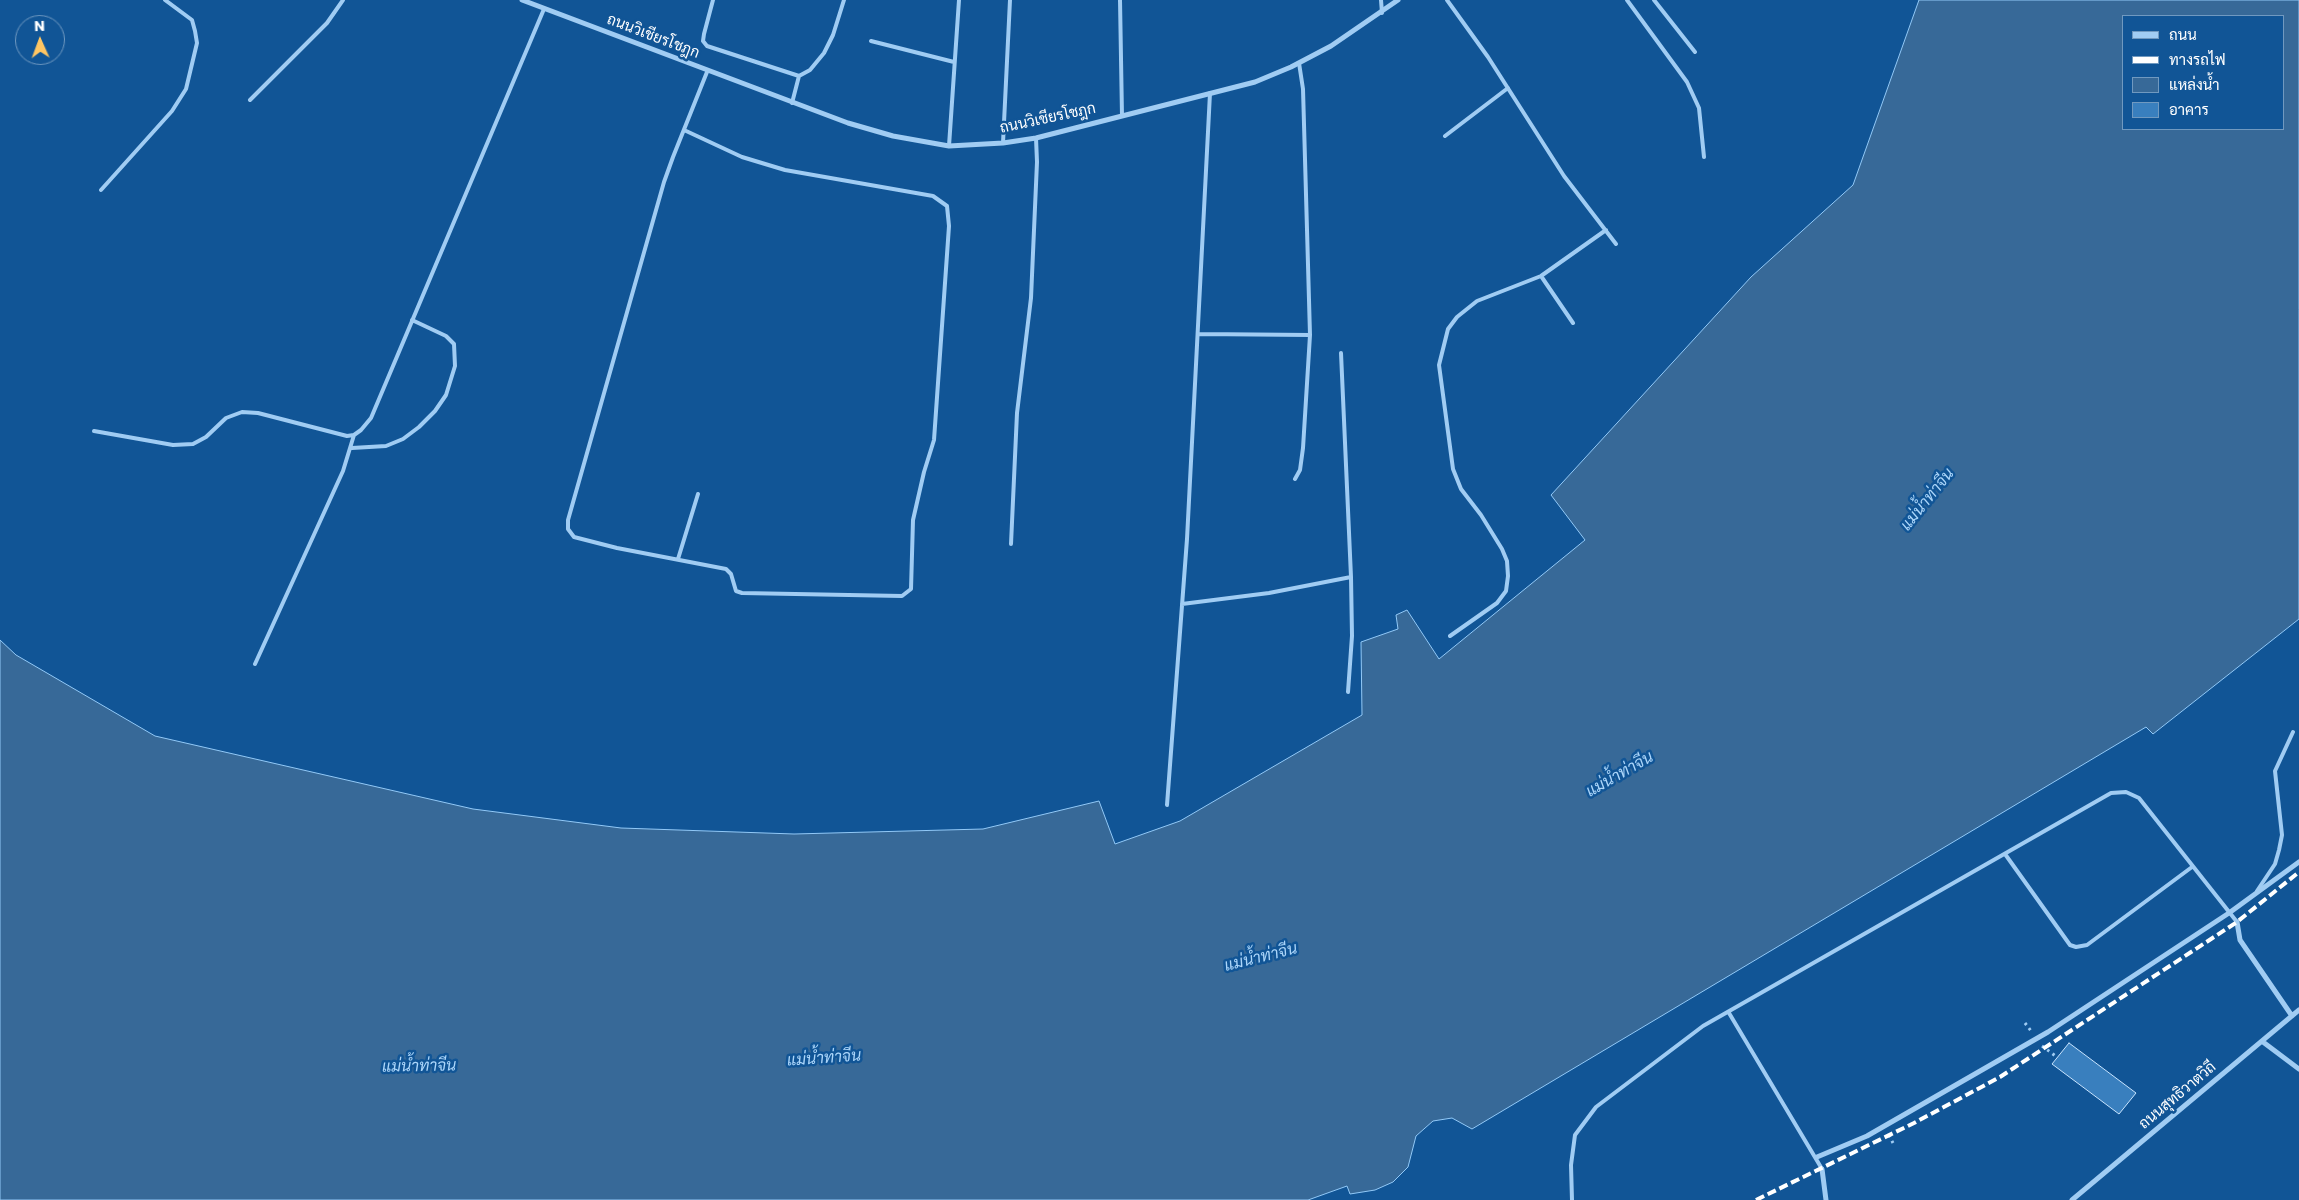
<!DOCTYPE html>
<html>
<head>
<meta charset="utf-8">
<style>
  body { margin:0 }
  #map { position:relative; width:2299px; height:1200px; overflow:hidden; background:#115596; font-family:Poppins,Sarabun,sans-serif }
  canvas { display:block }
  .legend { position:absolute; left:2122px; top:15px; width:162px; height:115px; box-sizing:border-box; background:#115596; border:1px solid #7099c0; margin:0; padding:6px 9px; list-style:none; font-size:15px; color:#fff }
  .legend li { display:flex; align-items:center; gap:10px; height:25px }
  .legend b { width:25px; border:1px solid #7099c0 }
  .north { position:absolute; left:15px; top:15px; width:50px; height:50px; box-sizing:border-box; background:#115596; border:1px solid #7099c0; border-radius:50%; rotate:358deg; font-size:14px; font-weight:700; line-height:20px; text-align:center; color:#fff }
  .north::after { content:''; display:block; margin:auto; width:18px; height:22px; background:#ffc663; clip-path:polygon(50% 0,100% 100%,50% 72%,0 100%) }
</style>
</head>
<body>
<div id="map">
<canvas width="2299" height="1200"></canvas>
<ul class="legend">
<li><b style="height:6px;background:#a0ccf3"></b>ถนน</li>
<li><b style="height:6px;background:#fff"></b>ทางรถไฟ</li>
<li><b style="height:14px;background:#376998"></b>แหล่งน้ำ</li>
<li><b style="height:14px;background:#397fbe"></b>อาคาร</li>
</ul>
<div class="north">N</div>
</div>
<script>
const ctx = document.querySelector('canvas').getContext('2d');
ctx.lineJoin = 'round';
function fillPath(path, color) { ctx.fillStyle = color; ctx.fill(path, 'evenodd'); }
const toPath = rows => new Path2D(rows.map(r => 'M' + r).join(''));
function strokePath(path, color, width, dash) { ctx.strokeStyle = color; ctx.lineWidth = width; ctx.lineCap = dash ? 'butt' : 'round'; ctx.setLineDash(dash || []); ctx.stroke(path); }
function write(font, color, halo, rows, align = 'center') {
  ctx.font = font + ' Poppins,Sarabun,sans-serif'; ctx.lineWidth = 5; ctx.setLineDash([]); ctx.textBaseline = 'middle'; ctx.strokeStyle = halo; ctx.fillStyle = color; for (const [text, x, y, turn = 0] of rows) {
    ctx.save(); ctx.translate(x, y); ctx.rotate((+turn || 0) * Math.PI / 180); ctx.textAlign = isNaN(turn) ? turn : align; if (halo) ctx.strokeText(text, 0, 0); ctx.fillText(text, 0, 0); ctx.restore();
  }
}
const water = toPath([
  [1919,0,2299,0,2299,619,2153,734,2146,727,1472,1129,1452,1118,1433,1121,1416,1136,1408,1167,1393,1182,1375,1190,1350,1194,1347,1186,1308,1200,0,1200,0,640,16,655,155,736,473,809,621,828,794,834,983,829,1099,801,1115,844,1180,821,1362,715,1361,642,1398,629,1396,615,1407,610,1439,659,1585,540,1551,495,1751,277,1853,185,1919,0],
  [2123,16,2283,16,2283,129,2123,129,2123,16]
]);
fillPath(water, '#376998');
strokePath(water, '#92c9f7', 1);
const building = toPath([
  [2069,1043,2136,1093,2119,1114,2052,1064,2069,1043]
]);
fillPath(building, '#397fbe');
strokePath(building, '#c8e4fe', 1);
strokePath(toPath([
  [2025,1023,2031,1031],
  [2042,1046,2057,1057],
  [1889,1135,1893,1143]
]), '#a0ccf3', 3, [2.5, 4]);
strokePath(toPath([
  [713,0,704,34,703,41,707,46,799,76,792,103],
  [1120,0,1122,116],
  [1381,0,1382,13],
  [1447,0,1488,57,1564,176,1616,244],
  [1627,0,1687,82,1699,108,1704,157],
  [1654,0,1695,52],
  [871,41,954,62],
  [799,76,810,70,824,53,833,35,844,0],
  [250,100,327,23,343,0],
  [684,130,742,157,785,170,933,196,947,206,949,226,934,440,924,472,913,520,911,589,902,596,742,593,736,591,731,574,726,569,617,548,574,537,568,529,568,520,664,182,673,157,707,72],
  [1445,136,1508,88],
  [1003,143,1010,0],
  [949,146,959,0],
  [101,190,172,111,186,89,197,43,195,31,192,20,165,0],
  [1541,276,1573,323],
  [1199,334,1310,335,1303,89,1299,63],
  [94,431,173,445,193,444,206,437,226,418,242,412,258,413,347,436,354,435,361,430,371,418,544,9],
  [352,448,386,446,403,439,419,427,435,411,446,395,455,366,454,344,446,336,412,320],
  [1295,479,1300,470,1303,448,1310,335],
  [1011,544,1017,413,1031,298,1037,162,1036,138],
  [678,559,698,494],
  [1182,604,1269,593,1351,577,1341,353],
  [1450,636,1497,603,1506,591,1508,576,1507,561,1502,549,1481,515,1461,489,1453,469,1439,365,1448,329,1457,317,1477,301,1541,276,1606,230],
  [255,664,343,471,354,435],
  [1348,692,1352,636,1351,577],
  [1167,805,1187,539,1210,93],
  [2005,854,2070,945,2076,947,2087,945,2192,867],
  [2257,891,2275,864,2279,850,2282,835,2275,771,2293,732],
  [1729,1013,1822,1169],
  [1572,1200,1571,1165,1575,1135,1596,1107,1703,1026,2111,793,2126,792,2139,798,2237,922]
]), '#a0ccf3', 4);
strokePath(toPath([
  [522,0,848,123,893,136,949,146,1003,143,1036,138,1255,82,1291,67,1331,46,1398,0],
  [2237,922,2240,940,2292,1016],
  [2263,1042,2299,1069],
  [1817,1157,1867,1136,2048,1032,2229,913,2299,862],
  [1822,1169,1826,1200],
  [2072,1200,2299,1010]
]), '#a0ccf3', 5);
strokePath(toPath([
  [1756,1200,1914,1123,2000,1077,2237,922,2299,872]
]), '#fff', 4, [9, 4]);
write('15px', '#fff', '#115596', [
  ["ถนนวิเชียรโชฎก",653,37,21],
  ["ถนนวิเชียรโชฎก",1048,119,-12],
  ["ถนนสุทธิวาตวิถี",2178,1096,-40]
]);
write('italic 16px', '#acd6fa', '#115596', [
  ["แม่น้ำท่าจีน",1928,500,-51],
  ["แม่น้ำท่าจีน",1620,775,-30],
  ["แม่น้ำท่าจีน",1261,958,-14],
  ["แม่น้ำท่าจีน",824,1059,-4],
  ["แม่น้ำท่าจีน",419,1067,-1]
]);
</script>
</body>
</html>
